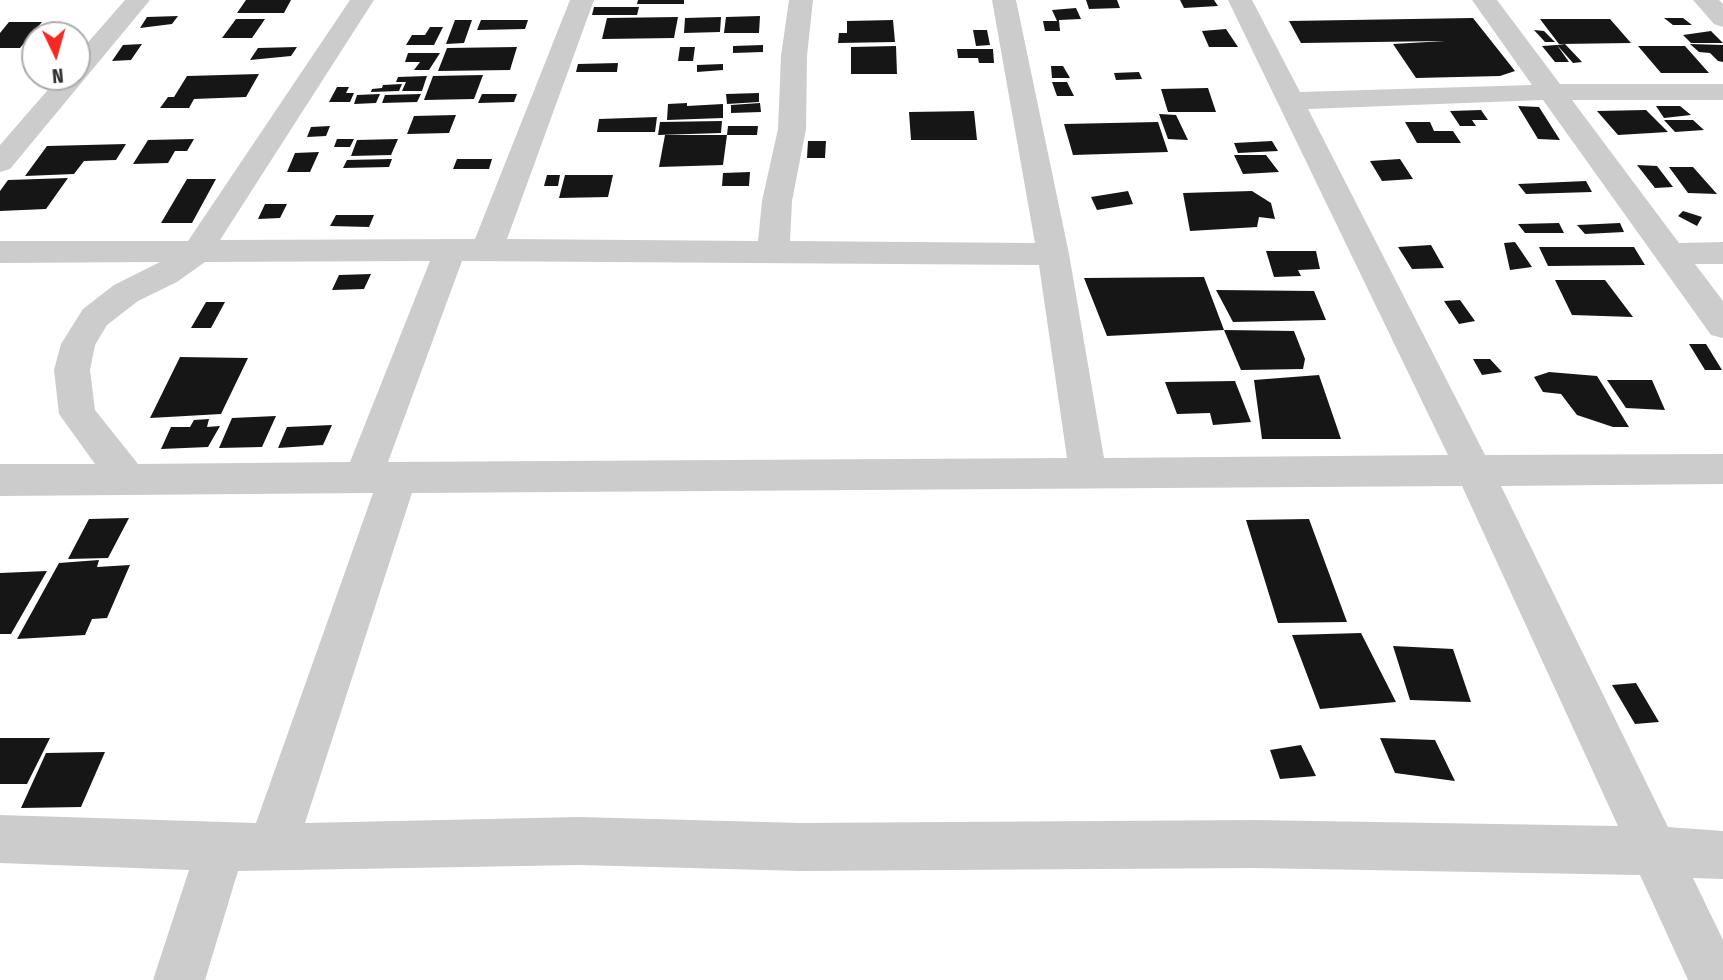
<!DOCTYPE html>
<html>
<head>
<meta charset="utf-8">
<style>
  body { margin:0 }
  #map { position:relative; width:1723px; height:980px; overflow:hidden; background:#fff; font-family:"Fira Sans Condensed",sans-serif }
  canvas { display:block }
  .north { position:absolute; left:21px; top:21px; width:70px; height:70px; box-sizing:border-box; background:#fff; border:2px solid #acacac; border-radius:50%; rotate:175deg; font-size:19px; font-weight:700; line-height:28px; text-align:center; color:#2f2f2f }
  .north::after { content:''; display:block; margin:auto; width:24px; height:32px; background:#f52923; clip-path:polygon(50% 0,100% 100%,50% 72%,0 100%) }
</style>
</head>
<body>
<div id="map">
<canvas width="1723" height="980"></canvas>
<div class="north">N</div>
</div>
<script>
const ctx = document.querySelector('canvas').getContext('2d');
ctx.lineJoin = 'round';
function fillPath(path, color) { ctx.fillStyle = color; ctx.fill(path, 'evenodd'); }
const toPath = rows => new Path2D(rows.map(r => 'M' + r).join(''));
fillPath(toPath([
  [246,0,291,0,284,13,237,13],
  [638,0,684,0,684,4,637,4],
  [1086,0,1117,0,1120,8,1089,9],
  [1180,0,1214,0,1218,6,1184,8],
  [594,7,639,7,637,15,592,15],
  [1076,8,1081,19,1059,20,1060,31,1045,31,1043,21,1057,21,1052,10],
  [178,16,172,24,140,28,147,17],
  [760,16,759,33,724,33,726,17],
  [678,17,674,38,602,39,607,18],
  [721,17,720,32,684,33,685,18],
  [1473,18,1515,71,1500,76,1416,78,1393,44,1445,41,1301,43,1289,21],
  [1664,18,1683,18,1692,25,1673,25],
  [236,19,265,19,252,38,222,38],
  [1540,19,1610,19,1631,43,1559,44],
  [455,20,472,20,464,43,446,44],
  [481,20,528,20,525,29,477,30],
  [893,20,895,42,838,43,839,33,847,33,847,21],
  [9,22,42,22,20,48,0,48,0,33],
  [430,27,443,27,434,45,406,45,412,35,425,35],
  [1226,29,1238,47,1209,47,1202,31],
  [973,30,987,30,990,45,976,46],
  [1534,30,1544,31,1555,42,1545,42],
  [1711,31,1723,43,1691,43,1683,35],
  [142,44,131,60,112,61,123,45],
  [1565,44,1582,62,1573,63,1557,45],
  [1690,44,1723,45,1723,62,1718,61,1710,53,1699,52],
  [763,45,763,52,733,53,733,46],
  [1557,45,1569,62,1555,62,1542,46],
  [896,46,897,74,851,74,851,47],
  [1638,46,1685,46,1709,73,1661,73],
  [297,47,291,56,250,60,258,48],
  [517,47,510,70,438,71,447,48],
  [680,47,695,47,693,61,678,61],
  [957,49,993,49,994,63,979,63,978,58,958,58],
  [408,53,440,53,429,70,414,70,420,62,405,62],
  [618,63,617,72,576,72,578,64],
  [723,64,723,70,697,72,697,65],
  [1051,66,1063,66,1070,78,1052,78],
  [1139,72,1142,79,1116,80,1114,73],
  [259,74,246,97,194,99,189,108,160,108,168,97,174,97,187,76],
  [483,75,474,99,424,100,433,76],
  [427,76,422,91,402,91,406,82,396,82,398,77],
  [1052,82,1067,82,1074,96,1057,96],
  [402,84,399,91,371,92,372,89,382,88,383,85],
  [337,87,349,87,346,93,354,93,350,102,329,102],
  [1208,88,1216,112,1168,112,1161,89],
  [759,93,759,102,727,104,726,94],
  [380,94,376,103,354,104,357,95],
  [421,94,417,102,382,103,385,95],
  [482,94,517,94,514,102,478,103],
  [687,103,687,106,723,104,723,118,667,120,668,104],
  [760,103,761,112,731,113,731,105],
  [1518,106,1539,107,1560,140,1538,139],
  [1656,106,1680,106,1691,115,1664,118],
  [1481,110,1488,120,1472,120,1476,126,1460,126,1450,111],
  [1646,110,1668,132,1618,135,1597,111],
  [974,111,977,140,911,140,909,112],
  [1159,114,1176,115,1188,140,1168,139],
  [456,115,449,133,407,134,414,116],
  [657,117,655,132,597,132,599,119],
  [1664,120,1693,120,1704,130,1675,132],
  [722,121,721,133,658,135,660,122],
  [1158,122,1168,152,1073,155,1064,124],
  [1405,122,1430,122,1434,131,1453,131,1461,143,1417,143],
  [330,126,326,136,307,137,311,127],
  [728,126,758,126,757,135,727,135],
  [665,135,727,135,723,165,659,167],
  [194,139,187,151,175,151,168,163,133,164,148,140],
  [337,139,354,139,350,147,334,147],
  [398,139,391,155,351,156,357,140],
  [808,141,826,141,825,158,807,158],
  [1272,141,1278,151,1238,153,1234,143],
  [126,144,116,160,84,161,74,174,25,176,47,146],
  [319,152,310,172,287,172,295,153],
  [1234,155,1266,155,1279,172,1243,174],
  [392,159,389,167,343,168,347,160],
  [457,159,492,159,489,169,453,169],
  [1400,159,1413,179,1382,181,1370,161],
  [1637,165,1657,166,1673,187,1655,188],
  [1669,167,1693,167,1717,194,1688,193],
  [750,172,749,186,722,186,723,173],
  [547,175,560,175,558,186,544,186],
  [565,175,613,175,608,197,559,198],
  [68,178,46,209,0,211,0,191,8,180],
  [187,179,216,179,192,223,161,223],
  [1586,181,1592,192,1526,194,1518,184],
  [1128,191,1133,204,1097,210,1091,197],
  [1252,191,1271,203,1275,219,1259,217,1257,227,1190,231,1183,193],
  [265,204,287,204,280,218,258,219],
  [1683,211,1702,217,1697,226,1678,216],
  [336,215,374,215,369,227,330,226],
  [1559,223,1564,233,1525,233,1518,224],
  [1620,223,1624,232,1585,234,1577,225],
  [1515,242,1532,267,1510,270,1504,243],
  [1431,245,1444,268,1412,269,1398,247],
  [1539,247,1634,247,1645,265,1548,266],
  [1266,251,1316,251,1320,269,1298,270,1301,276,1274,277],
  [371,274,364,289,332,290,339,275],
  [1204,277,1224,330,1107,336,1084,278],
  [1555,280,1605,280,1633,317,1572,315],
  [1216,290,1314,291,1326,320,1233,322],
  [1460,300,1475,321,1459,324,1444,301],
  [206,302,225,302,211,328,191,328],
  [1224,330,1294,331,1305,359,1303,369,1241,370],
  [1689,344,1706,344,1722,370,1705,370],
  [180,357,248,358,221,414,150,418],
  [1473,359,1490,359,1502,372,1482,375],
  [1549,372,1597,376,1629,427,1613,427,1577,415,1561,394,1543,392,1534,377],
  [1319,375,1341,439,1262,439,1254,380],
  [1607,380,1652,380,1665,410,1626,408],
  [1235,381,1251,422,1213,425,1210,413,1177,414,1165,382],
  [276,416,262,447,219,448,232,418],
  [209,419,207,427,220,426,208,447,161,449,171,427,190,427,194,420],
  [332,425,323,445,278,448,287,427],
  [129,518,108,558,68,559,89,519],
  [1309,519,1347,622,1278,623,1246,520],
  [99,560,97,567,130,565,107,618,92,619,85,635,17,639,59,563],
  [47,571,11,634,0,634,0,573],
  [1361,633,1396,702,1320,709,1292,635],
  [1393,646,1453,649,1471,702,1410,700],
  [1636,683,1659,722,1635,724,1612,685],
  [0,738,50,738,27,784,0,784],
  [1380,738,1435,740,1455,781,1395,773],
  [1301,745,1316,776,1280,779,1270,750],
  [105,752,81,807,21,808,46,753]
]), '#161616');
fillPath(toPath([
  [125,0,150,0,10,169,0,172,0,145,59,77,77,77,77,55,125,0],
  [350,0,374,0,220,240,475,239,570,0,594,0,507,239,758,241,762,201,778,129,781,56,789,0,813,0,807,56,806,129,792,201,790,241,1035,243,992,0,1016,0,1069,254,1104,458,1448,455,1228,0,1252,0,1300,92,1532,85,1472,0,1497,0,1560,84,1723,84,1723,100,1572,100,1679,243,1723,242,1723,264,1695,264,1723,301,1723,338,1711,335,1543,100,1308,109,1485,455,1723,454,1723,484,1501,486,1668,827,1723,831,1723,879,1693,878,1723,940,1723,980,1688,980,1640,875,1254,868,801,871,579,865,238,871,205,980,153,980,189,870,0,863,0,815,256,823,373,493,0,496,0,464,95,464,59,414,54,370,61,344,83,309,114,285,160,262,0,263,0,241,188,241,350,0],
  [430,261,350,462,138,464,95,410,90,370,95,345,107,325,138,301,177,282,205,262,430,261],
  [462,261,1039,265,1067,458,388,462,462,261],
  [1462,486,1618,826,1254,820,801,823,579,817,305,823,412,493,1462,486],
  [1693,0,1719,0,1723,4,1723,27,1714,24,1693,0]
]), '#ccc');
</script>
</body>
</html>
